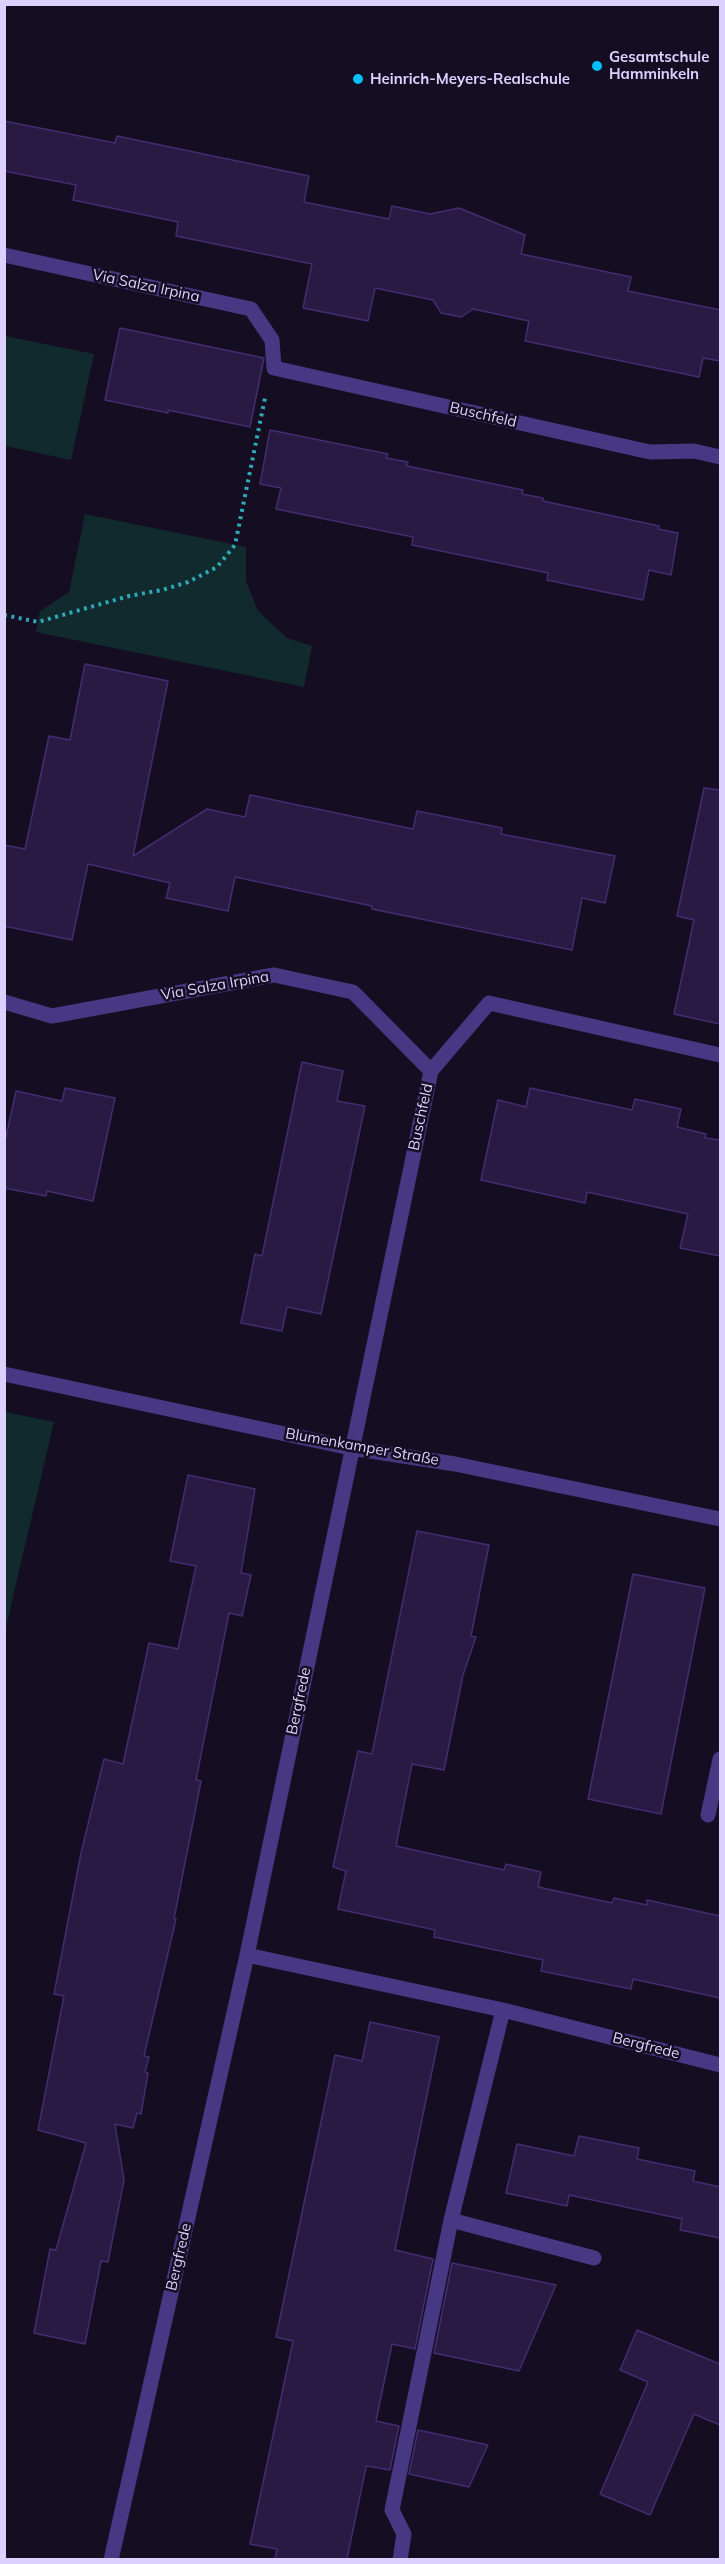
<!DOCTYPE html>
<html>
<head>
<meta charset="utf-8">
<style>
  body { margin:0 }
  #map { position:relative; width:725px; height:2564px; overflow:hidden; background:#150e23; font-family:Mulish,sans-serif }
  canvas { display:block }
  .frame { position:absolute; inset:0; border:6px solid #dcd0ff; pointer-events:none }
</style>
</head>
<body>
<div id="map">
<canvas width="725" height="2564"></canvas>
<div class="frame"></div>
</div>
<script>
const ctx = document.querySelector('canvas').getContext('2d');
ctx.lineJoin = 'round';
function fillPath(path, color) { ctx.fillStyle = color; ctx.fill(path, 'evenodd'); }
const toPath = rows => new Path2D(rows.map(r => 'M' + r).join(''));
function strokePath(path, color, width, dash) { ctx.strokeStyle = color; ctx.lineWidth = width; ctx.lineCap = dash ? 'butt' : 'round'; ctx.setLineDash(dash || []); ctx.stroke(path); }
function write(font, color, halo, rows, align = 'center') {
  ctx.font = font + ' Mulish,sans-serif'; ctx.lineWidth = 5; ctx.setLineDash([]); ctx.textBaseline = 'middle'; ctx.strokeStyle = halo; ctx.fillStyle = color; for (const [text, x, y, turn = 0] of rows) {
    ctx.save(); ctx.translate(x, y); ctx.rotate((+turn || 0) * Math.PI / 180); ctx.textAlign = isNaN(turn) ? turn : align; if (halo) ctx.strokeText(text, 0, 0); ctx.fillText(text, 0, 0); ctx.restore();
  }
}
fillPath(toPath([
  [5,336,94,354,71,460,5,446],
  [85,514,246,547,246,581,258,611,287,638,312,646,304,687,36,632,40,611,69,592],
  [5,1412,54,1422,5,1631,4,1412]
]), '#112a2d');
const building = toPath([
  [4,121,115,143,117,136,309,176,304,202,389,219,392,206,430,214,459,208,525,235,521,254,631,277,628,291,720,310,720,361,703,358,699,377,525,341,529,321,473,309,461,317,441,313,433,300,375,288,368,321,303,308,312,264,176,236,178,222,73,200,76,185,4,171,4,121],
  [120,328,264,358,250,427,168,410,168,413,105,400,120,328],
  [270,430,388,454,386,458,408,462,407,466,523,490,522,494,543,498,543,501,659,526,658,529,678,533,671,575,649,570,643,600,547,580,548,573,412,545,413,537,276,509,281,488,260,484,270,430],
  [85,664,168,681,133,856,207,809,245,817,250,795,413,829,417,811,502,828,501,834,615,856,605,903,582,898,572,950,372,909,372,906,235,877,228,911,166,898,170,883,88,864,72,940,4,926,4,845,25,849,49,736,70,740,85,664],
  [704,788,720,790,720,1024,674,1014,694,920,677,916,704,788],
  [302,1062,343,1071,337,1101,365,1106,321,1314,287,1307,282,1331,241,1323,255,1254,262,1256,302,1062],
  [65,1088,115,1098,93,1201,47,1191,46,1196,4,1188,4,1146,16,1091,62,1101,65,1088],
  [530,1088,632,1110,635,1099,681,1109,677,1127,706,1134,705,1138,720,1140,720,1256,680,1248,688,1214,587,1192,585,1203,481,1180,498,1100,526,1107,530,1088],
  [188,1475,255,1489,241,1573,251,1575,242,1616,229,1613,196,1780,201,1781,174,1919,176,1919,144,2056,149,2057,145,2072,148,2073,141,2114,137,2113,133,2128,115,2124,124,2180,108,2262,101,2261,85,2344,34,2333,50,2249,56,2250,86,2143,38,2130,64,1996,54,1994,81,1853,104,1759,123,1764,149,1643,178,1649,196,1566,170,1561,188,1475],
  [417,1531,489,1545,471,1636,476,1637,463,1675,444,1770,412,1764,396,1846,504,1870,506,1864,541,1872,538,1887,612,1903,614,1898,647,1905,647,1900,720,1916,720,1998,633,1979,631,1989,541,1971,543,1960,434,1937,435,1930,338,1909,346,1871,333,1867,358,1751,372,1754,417,1531],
  [633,1574,705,1588,661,1814,588,1799,633,1574],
  [370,2022,439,2037,395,2250,433,2259,415,2349,392,2344,376,2421,399,2426,390,2470,367,2466,366,2467,347,2559,275,2559,277,2549,250,2544,293,2341,276,2337,335,2055,362,2061,370,2022],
  [579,2136,639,2148,637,2159,695,2171,693,2181,720,2187,720,2238,680,2230,682,2219,569,2195,567,2206,506,2193,517,2144,574,2156,579,2136],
  [452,2263,556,2285,519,2371,434,2353,452,2263],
  [637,2330,720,2364,720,2425,694,2414,650,2515,600,2494,648,2382,620,2370,637,2330],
  [418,2430,488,2445,469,2487,409,2474,418,2430]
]);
fillPath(building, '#291a44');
strokePath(building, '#432c70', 1.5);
strokePath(toPath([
  [4,615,38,622,129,596,162,590,188,582,217,567,235,545,265,398]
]), '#2ea9b5', 4, [3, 4.5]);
strokePath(toPath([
  [4,255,251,309,272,340,274,368,650,452,694,451,720,457],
  [4,1002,52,1016,274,975,353,992,431,1071],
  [4,1374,351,1448,455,1464,720,1519],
  [708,1815,720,1759],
  [247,1955,503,2010,451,2220,392,2510,404,2534,400,2560],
  [503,2010,720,2065],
  [451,2220,594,2258],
  [111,2560,247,1955,431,1071,489,1003,720,1055]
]), '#463882', 15);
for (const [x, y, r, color] of [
  [597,66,6,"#00bdfb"],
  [358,79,6,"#00bdfb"]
]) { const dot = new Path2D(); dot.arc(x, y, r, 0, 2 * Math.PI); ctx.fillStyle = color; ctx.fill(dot); strokePath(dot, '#150e23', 2); }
write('bold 15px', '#dcd0ff', '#150e23', [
  ["Gesamtschule",609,57],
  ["Hamminkeln",609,74],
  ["Heinrich-Meyers-Realschule",370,79]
], 'left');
write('15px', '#dcd0ff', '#150e23', [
  ["Via Salza Irpina",146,286,12],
  ["Buschfeld",483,415,13],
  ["Via Salza Irpina",215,986,-10],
  ["Buschfeld",421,1117,-78],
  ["Blumenkamper Straße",362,1447,10],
  ["Bergfrede",299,1701,-78],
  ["Bergfrede",646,2046,14],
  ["Bergfrede",179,2257,-77]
]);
</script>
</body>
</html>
